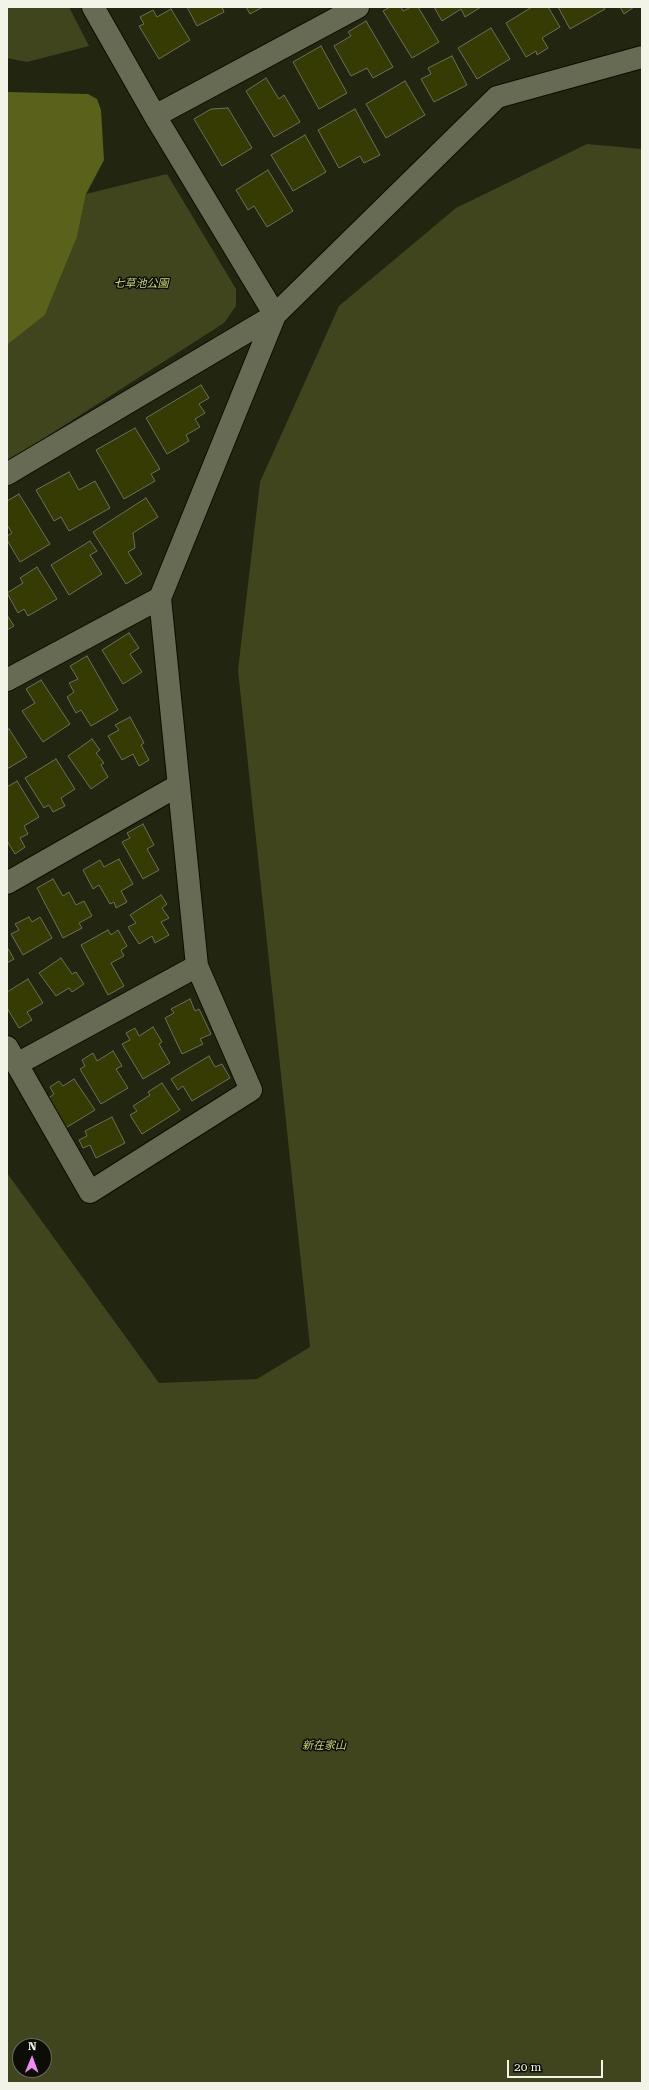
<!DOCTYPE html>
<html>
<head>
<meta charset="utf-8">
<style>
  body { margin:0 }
  #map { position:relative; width:649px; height:2090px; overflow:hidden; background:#222510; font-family:"Roboto Serif",serif }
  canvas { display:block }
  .frame { position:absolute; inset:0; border:8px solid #f2f4e7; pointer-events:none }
  .north { position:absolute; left:12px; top:2038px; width:40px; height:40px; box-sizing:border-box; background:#0c0e05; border:1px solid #686a5f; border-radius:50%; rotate:1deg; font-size:11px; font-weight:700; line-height:16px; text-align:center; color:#f2f4e7 }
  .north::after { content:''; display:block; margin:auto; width:14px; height:18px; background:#f08bf5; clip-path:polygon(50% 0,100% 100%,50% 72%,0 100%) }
  .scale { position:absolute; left:507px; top:2060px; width:96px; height:18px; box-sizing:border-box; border:2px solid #f2f4e7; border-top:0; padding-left:5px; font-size:12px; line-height:14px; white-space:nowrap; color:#f2f4e7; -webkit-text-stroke:3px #0c0e05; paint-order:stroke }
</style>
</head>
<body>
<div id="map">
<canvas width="649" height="2090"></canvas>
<div class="frame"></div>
<div class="north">N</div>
<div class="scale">20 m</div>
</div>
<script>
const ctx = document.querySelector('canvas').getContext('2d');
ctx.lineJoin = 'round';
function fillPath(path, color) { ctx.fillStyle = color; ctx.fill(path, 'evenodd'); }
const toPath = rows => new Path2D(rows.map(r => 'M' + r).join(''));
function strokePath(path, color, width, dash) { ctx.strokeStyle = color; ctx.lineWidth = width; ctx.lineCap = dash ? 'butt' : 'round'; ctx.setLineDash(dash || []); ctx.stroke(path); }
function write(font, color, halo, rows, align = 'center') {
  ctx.font = font + ' "Roboto Serif","Noto Sans JP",serif'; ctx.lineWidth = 3; ctx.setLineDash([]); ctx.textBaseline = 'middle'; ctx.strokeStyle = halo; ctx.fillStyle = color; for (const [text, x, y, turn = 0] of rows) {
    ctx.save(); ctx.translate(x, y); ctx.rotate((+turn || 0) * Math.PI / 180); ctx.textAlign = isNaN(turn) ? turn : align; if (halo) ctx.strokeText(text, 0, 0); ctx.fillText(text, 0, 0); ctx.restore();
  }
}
fillPath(toPath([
  [7,7,69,7,89,46,27,62,7,58],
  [587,144,642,149,642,2083,7,2083,7,1173,159,1383,257,1379,310,1347,238,670,260,482,339,306,456,208],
  [20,2046,44,2046,44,2070,20,2070],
  [167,174,236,289,236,306,224,323,7,462,7,345,45,315,77,237,86,194]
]), '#40451e');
fillPath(toPath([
  [7,92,88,94,97,99,101,110,104,160,86,194,77,237,45,315,7,345]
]), '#59611a');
const building = toPath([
  [187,7,222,7,224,12,197,26,187,7],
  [246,7,263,7,250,14,246,7],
  [390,7,401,7,403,11,411,7,418,7,439,42,412,58,383,11,390,7],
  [434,7,481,7,465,17,461,9,442,21,434,7],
  [532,7,548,7,560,27,542,38,548,48,537,55,536,51,526,57,506,23,532,7],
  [558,7,604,7,605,9,570,29,558,7],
  [620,7,634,7,624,14,620,7],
  [171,9,190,40,159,59,139,26,144,24,140,17,153,10,157,17,171,9],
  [366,21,393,67,373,78,367,68,351,76,334,46,351,36,348,32,366,21],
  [491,28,510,59,477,79,458,48,491,28],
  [321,46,347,93,319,109,293,62,321,46],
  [452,56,467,85,434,102,421,79,431,74,428,68,452,56],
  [266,78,279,99,284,95,300,122,274,137,246,91,266,78],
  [405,81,425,115,386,138,366,104,405,81],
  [228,108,252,148,222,166,194,119,211,109,228,108],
  [355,109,380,155,364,163,360,156,339,168,318,130,355,109],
  [305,135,326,172,293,191,271,155,305,135],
  [268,170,293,211,267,227,254,206,248,210,236,190,268,170],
  [201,385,209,398,199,404,205,413,195,419,200,427,186,435,189,441,167,454,146,418,201,385],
  [135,428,160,469,151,474,155,481,124,499,96,450,135,428],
  [69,472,79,490,95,481,110,508,69,531,61,517,54,521,36,490,69,472],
  [19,494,50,544,20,562,7,540,7,536,12,533,7,525,7,501,19,494],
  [146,498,158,517,133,533,135,548,128,552,142,574,126,584,93,532,146,498],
  [90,541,97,551,90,555,102,574,69,595,51,565,90,541],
  [37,567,57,599,28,616,24,609,18,613,7,593,23,583,20,578,37,567],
  [7,615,14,626,7,630,7,615],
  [129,633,139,648,130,654,142,672,123,684,102,650,129,633],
  [87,656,118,710,91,726,81,710,76,713,67,697,74,692,69,683,78,679,70,666,87,656],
  [41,680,70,724,43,742,22,711,35,703,26,689,41,680],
  [130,717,144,743,141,745,149,760,139,766,133,754,122,760,108,736,119,730,115,725,130,717],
  [9,729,27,757,7,769,7,730,9,729],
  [92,739,100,750,96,753,104,763,101,765,108,777,91,789,68,756,92,739],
  [56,759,75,789,61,798,65,806,53,812,49,805,44,808,25,778,56,759],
  [17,781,39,817,24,826,28,834,20,838,25,847,15,854,7,841,7,787,17,781],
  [143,824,154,845,147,849,159,870,143,879,122,842,130,838,127,833,143,824],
  [119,859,133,884,121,891,127,902,116,908,114,902,110,904,99,885,93,889,83,870,100,860,104,867,119,859],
  [53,879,63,896,69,892,76,905,84,901,92,916,79,923,82,928,63,938,37,888,53,879],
  [161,895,167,904,162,908,169,918,161,922,169,935,155,943,152,936,139,944,128,927,136,923,130,915,161,895],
  [29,917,32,922,40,917,52,938,23,955,11,934,19,930,15,924,29,917],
  [108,930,111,935,118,930,127,946,121,950,124,956,111,963,124,986,108,995,81,945,108,930],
  [7,947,14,959,7,963,7,947],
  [61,958,72,974,76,972,84,984,72,992,69,988,56,996,39,973,61,958],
  [28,979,43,1003,27,1012,32,1020,19,1028,7,1008,7,992,28,979],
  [190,999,195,1011,199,1009,211,1034,200,1039,203,1044,182,1054,165,1018,174,1013,171,1009,190,999],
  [153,1027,162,1042,159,1044,170,1063,143,1079,122,1044,130,1040,126,1033,135,1028,139,1036,153,1027],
  [113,1051,122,1066,116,1069,128,1088,101,1104,80,1069,85,1066,82,1060,93,1053,97,1061,113,1051],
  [209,1056,215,1067,222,1064,230,1078,192,1101,183,1086,178,1090,171,1079,209,1056],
  [74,1079,95,1110,64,1129,46,1100,54,1094,50,1087,59,1081,63,1086,74,1079],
  [162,1083,180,1110,142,1134,130,1115,137,1111,133,1106,150,1095,148,1092,162,1083],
  [112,1117,125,1143,96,1158,90,1145,83,1148,79,1140,87,1136,85,1131,112,1117]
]);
fillPath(building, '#363b03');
strokePath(building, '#6c7058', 1);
const street = toPath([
  [155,116,358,7],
  [7,474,275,315,155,116,93,7],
  [7,680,160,598],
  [7,883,179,785],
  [7,1047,90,1192,251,1090,197,966,160,598,275,315,497,97,642,57],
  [17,1064,197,966]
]);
strokePath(street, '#0c0e00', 24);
strokePath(street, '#676b53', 22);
write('italic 11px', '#c9d675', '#0c0e05', [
  ["七草池公園",141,284],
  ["新在家山",324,1746]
]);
</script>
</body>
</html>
